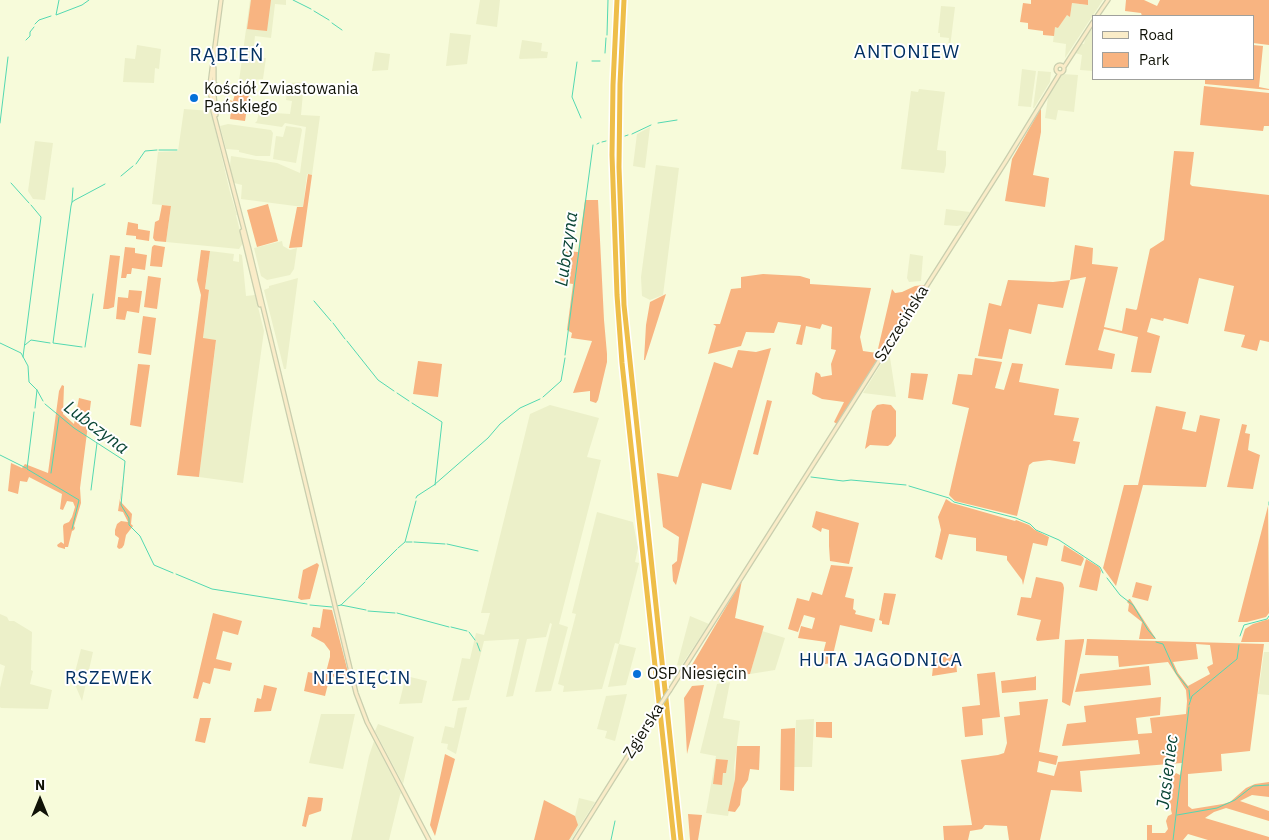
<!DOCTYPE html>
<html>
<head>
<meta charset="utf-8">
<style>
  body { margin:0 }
  #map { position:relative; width:1269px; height:840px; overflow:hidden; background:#f7fbda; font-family:"IBM Plex Sans",sans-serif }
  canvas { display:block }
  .legend { position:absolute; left:1092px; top:15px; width:162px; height:65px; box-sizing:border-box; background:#fff; border:1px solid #9fa09c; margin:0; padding:6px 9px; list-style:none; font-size:15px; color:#101207 }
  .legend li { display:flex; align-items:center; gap:10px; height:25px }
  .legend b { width:25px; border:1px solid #9fa09c }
  .north { position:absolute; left:15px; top:775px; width:50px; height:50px; -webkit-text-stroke:4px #fff; paint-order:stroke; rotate:0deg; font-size:14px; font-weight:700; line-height:20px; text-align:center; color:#101207 }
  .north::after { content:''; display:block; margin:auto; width:18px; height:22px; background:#101207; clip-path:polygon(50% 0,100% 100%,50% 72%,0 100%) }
</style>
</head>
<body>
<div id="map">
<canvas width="1269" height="840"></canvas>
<ul class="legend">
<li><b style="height:6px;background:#faecc8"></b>Road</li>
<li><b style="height:14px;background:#f8b481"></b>Park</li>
</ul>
<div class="north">N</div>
</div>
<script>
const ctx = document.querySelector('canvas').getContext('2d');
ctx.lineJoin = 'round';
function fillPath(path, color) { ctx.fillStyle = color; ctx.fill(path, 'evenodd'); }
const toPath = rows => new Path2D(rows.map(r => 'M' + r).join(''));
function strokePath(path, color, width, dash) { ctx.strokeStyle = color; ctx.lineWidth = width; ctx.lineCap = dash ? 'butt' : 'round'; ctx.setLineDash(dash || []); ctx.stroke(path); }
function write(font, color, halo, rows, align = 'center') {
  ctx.font = font + ' "IBM Plex Sans",sans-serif'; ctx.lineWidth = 4; ctx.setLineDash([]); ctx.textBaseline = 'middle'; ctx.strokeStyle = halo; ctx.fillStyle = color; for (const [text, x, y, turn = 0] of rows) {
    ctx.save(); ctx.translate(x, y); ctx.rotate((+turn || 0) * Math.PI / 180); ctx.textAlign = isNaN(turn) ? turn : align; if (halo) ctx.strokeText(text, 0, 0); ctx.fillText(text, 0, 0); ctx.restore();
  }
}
fillPath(toPath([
  [250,0,286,0,286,5,275,4,271,38,255,36,253,53,262,54,262,58,266,58,263,79,239,81],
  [480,0,500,0,497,27,476,24],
  [1088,0,1103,0,1065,58,1066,44,1053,42,1055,26,1058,28,1067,14,1070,17,1072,3,1088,5],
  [941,6,955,7,949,55,947,55,949,38,940,37,940,33,938,33],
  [1093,28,1093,71,1080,70,1082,55,1075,53,1082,44,1084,44,1086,36],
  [450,33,471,35,467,64,446,66],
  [522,40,542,43,541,51,548,52,547,58,520,59,519,58],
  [137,45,161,49,159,69,155,68,154,83,123,82,125,58,135,59],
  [375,52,390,54,388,70,372,71],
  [1022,69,1036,71,1031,107,1018,106],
  [1038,71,1051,72,1050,82,1034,108,1033,108],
  [1062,74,1078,75,1074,112,1058,110,1056,120,1045,118,1048,97],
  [304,82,301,115,320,116,312,175,307,174,303,207,241,199,242,185,234,183,230,166,231,156,277,163,300,173,306,127,285,123,282,127,255,123,257,121,259,112,290,114,292,101,286,100,288,83],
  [919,89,945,92,937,150,946,151,946,165,944,173,901,169,911,91,918,92],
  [184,109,211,111,230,192,237,215,236,215,243,243,239,249,166,242,171,206,152,204,158,152,178,151],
  [228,124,271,130,273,133,270,156,256,156,239,152,239,150,226,149,220,126],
  [286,126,301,128,302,130,296,163,273,159,276,136,283,137],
  [650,127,645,168,633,166,637,134],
  [35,141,53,143,45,200,33,199,28,191],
  [656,165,679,168,663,295,650,300,642,296,641,277],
  [946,209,970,212,962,225,957,226,944,225],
  [282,241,283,246,290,250,297,248,294,269,290,275,267,280,261,276,254,248],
  [210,251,234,254,233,261,239,262,239,254,242,255,246,296,255,295,264,331,243,483,199,477,216,341,203,339,209,291,205,290],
  [910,254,923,256,921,281,909,282,907,278],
  [298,278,286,369,284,369,264,290,269,288,269,286],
  [889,351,896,397,863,393],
  [550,405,599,418,587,457,601,460,559,624,568,627,551,691,535,692,552,624,550,623,546,637,527,639,513,696,506,697,519,639,484,641,469,700,452,701,462,658,470,659,476,633,484,635,490,613,481,613,530,414],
  [597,512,633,522,638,548,635,562,639,563,619,644,636,648,626,685,608,687,619,644,615,643,602,689,563,692,564,686,558,684,576,614,572,613],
  [0,614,7,617,9,621,14,621,32,632,31,670,33,671,30,684,52,690,48,709,1,708,0,707,0,688,5,666,0,664],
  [690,616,709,624,681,666,677,665],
  [762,631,785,638,775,670,750,674],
  [81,649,93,652,82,701,73,680],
  [1264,652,1269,652,1269,695,1258,694],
  [406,676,427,681,422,703,399,704],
  [730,682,723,718,740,721,734,768,735,779,728,816,706,813,716,756,700,753,717,684],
  [627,694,615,741,605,738,607,731,597,729,606,696],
  [467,707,456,754,447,749,448,744,441,743,445,726,454,728,458,708],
  [321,714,355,714,343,769,309,763],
  [814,719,812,767,794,767,796,720],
  [378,724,414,737,403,784,375,731],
  [374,741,401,793,400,795,389,840,351,840,369,756],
  [579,798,595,802,571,840,561,840,575,816]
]), '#ecf0c9');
fillPath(toPath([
  [251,0,271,0,267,31,247,29],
  [1031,0,1088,0,1088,5,1072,3,1070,17,1067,15,1058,28,1055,27,1054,36,1043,35,1043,31,1028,29,1028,23,1020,22,1023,3,1031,4],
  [1126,0,1144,0,1157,6,1160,0,1269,0,1269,45,1253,43,1253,16,1142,16,1141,13,1125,11],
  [1253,45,1263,46,1259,87,1269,89,1269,90,1205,84,1205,79,1253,79],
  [1204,86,1269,93,1269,126,1264,126,1263,131,1200,125],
  [235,94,249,94,245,121,230,119,232,102,224,99,233,101],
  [1041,108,1041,132,1033,175,1049,178,1045,207,1005,201,1012,159],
  [1174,151,1194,152,1190,184,1192,186,1269,195,1269,342,1260,340,1257,351,1241,347,1245,335,1224,331,1234,286,1199,278,1188,324,1164,318,1163,321,1151,318,1147,332,1160,336,1151,373,1131,372,1138,337,1104,329,1098,350,1115,354,1112,369,1065,365,1086,277,1070,280,1063,308,1038,304,1031,334,1009,329,1002,359,978,356,989,303,1001,306,1008,280,1053,282,1070,280,1075,245,1093,248,1092,264,1118,267,1104,327,1122,331,1126,308,1136,310,1137,309,1150,249,1164,240],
  [308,174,312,175,302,247,289,248,297,207,303,207],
  [585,200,598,200,604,320,607,354,607,362,598,400,596,403,590,401,590,391,573,393,592,341,571,338,572,333,567,330,573,284,560,282,563,253,567,251,578,252],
  [268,204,278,241,257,247,247,210],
  [162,205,171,206,166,242,155,241,153,238,155,222,159,220],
  [128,222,138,224,138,229,150,231,149,241,136,239,136,236,126,235],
  [154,245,165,247,162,267,150,266,152,247],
  [125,247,135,248,135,253,147,255,145,270,132,268,131,274,127,274,126,278,121,278],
  [201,250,210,251,205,289,209,290,203,338,216,340,199,477,177,475,201,295,197,280],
  [110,255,120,256,114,307,108,309,103,309],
  [763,274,800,276,810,279,810,284,871,288,860,337,863,351,877,353,892,289,895,293,902,292,915,286,924,285,837,424,834,422,844,402,822,399,812,394,815,374,816,372,820,374,821,377,832,375,831,364,836,350,831,349,832,327,822,324,820,329,806,326,802,345,796,344,801,325,778,322,774,333,746,332,741,346,708,354,716,326,713,324,720,324,731,289,741,288,741,277],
  [148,276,161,278,157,309,144,307],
  [129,290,142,291,139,313,127,311,125,320,116,319,118,297,128,298],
  [666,294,645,360,644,360,646,325,650,302],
  [143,316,156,318,151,355,138,353],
  [771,348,731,490,702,483,676,585,673,581,672,565,677,561,679,537,663,527,657,473,678,477,714,362,732,368,738,350,756,352],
  [975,358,1002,362,995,388,1004,390,1012,363,1023,364,1019,382,1059,389,1054,415,1079,418,1073,441,1080,442,1075,464,1049,460,1033,462,1029,465,1017,516,955,501,949,495,969,408,952,404,958,374,972,375],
  [418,361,442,364,438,397,413,394],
  [138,364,150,365,141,427,130,425],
  [911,373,928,374,923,400,908,398],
  [62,385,64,386,63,414,74,424,79,398,91,401,80,488,81,503,74,526,75,528,74,530,72,531,68,547,65,547,65,549,58,547,57,545,61,542,64,544,63,526,64,524,69,522,72,517,75,507,73,502,67,501,63,510,60,509,62,494,29,477,27,482,20,481,18,494,8,491,11,463,22,468,25,464,48,473,59,391],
  [767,400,772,401,758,455,753,454],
  [883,404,891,405,896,411,896,436,891,444,888,446,870,445,865,449,872,411,877,405],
  [1156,406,1186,412,1182,429,1196,432,1200,415,1220,419,1206,487,1143,485,1116,586,1103,568,1124,485,1138,485],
  [1242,424,1247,425,1245,433,1250,434,1248,450,1260,455,1253,489,1227,487],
  [126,460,120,501,132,514,131,524,133,526,126,535,124,545,122,548,119,549,117,547,119,538,115,535,115,530,117,524,121,521,128,522,123,512,118,511],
  [946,499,952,503,1015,521,1016,520,1029,525,1035,530,1049,537,1047,546,1033,543,1023,585,1022,580,1007,560,1007,556,976,551,976,538,949,534,942,560,935,557,941,530,938,517],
  [1268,506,1269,613,1266,617,1247,622,1238,622],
  [816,511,859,523,849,564,830,561,829,546,829,530,822,528,821,532,812,527],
  [1064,545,1083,557,1084,559,1081,566,1061,561],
  [1086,559,1099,567,1101,571,1097,591,1079,587],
  [317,563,319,565,310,599,301,600,298,598,303,570],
  [831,565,853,567,845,597,854,599,853,609,856,611,855,614,875,619,872,632,840,625,831,663,820,665,826,642,798,638,801,626,812,629,815,618,804,615,798,632,788,629,797,598,809,601,812,592,822,595],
  [1036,577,1061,582,1063,584,1064,588,1059,639,1037,641,1036,639,1041,620,1017,615,1021,597,1031,598],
  [742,580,735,618,764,626,750,674,693,678,688,672,689,670],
  [1136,582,1152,586,1148,601,1132,597],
  [884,593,896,594,889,625,882,624,882,621,879,620],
  [1129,599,1130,599,1156,639,1139,639,1142,622,1128,611,1129,604,1127,602],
  [323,609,332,610,350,680,330,676,325,696,304,691,308,672,325,676,330,657,330,651,324,643,311,636,313,627,320,628],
  [213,613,242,621,238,635,223,631,216,659,232,663,230,671,214,668,210,684,203,682,198,699,193,698],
  [1269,619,1269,642,1241,642,1245,629,1253,624],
  [1084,639,1084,641,1070,706,1062,702,1065,640],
  [1087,639,1264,644,1250,751,1221,754,1222,771,1188,774,1188,806,1192,809,1223,804,1230,802,1246,788,1255,784,1269,782,1269,797,1252,795,1240,801,1269,811,1269,821,1226,808,1214,812,1205,818,1269,837,1269,840,1208,840,1188,834,1183,840,1147,840,1147,825,1152,825,1152,833,1165,833,1168,829,1166,821,1168,816,1172,814,1168,798,1173,776,1176,773,1180,775,1182,763,1080,771,1082,792,1051,790,1040,840,1009,840,1007,826,985,825,982,829,970,831,968,840,944,840,943,826,972,825,961,760,998,755,1004,753,1007,743,1004,717,1020,715,1019,702,1048,699,1039,752,1058,756,1056,765,1039,761,1037,772,1054,776,1058,762,1140,754,1138,740,1062,746,1067,724,1086,722,1084,706,1161,697,1160,715,1136,718,1138,734,1152,733,1150,718,1186,714,1187,701,1186,690,1168,662,1119,667,1118,656,1085,655],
  [1196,644,1210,645,1213,664,1207,667,1210,674,1188,686,1178,673,1173,662,1198,659],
  [955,654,957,672,932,676,934,658],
  [1149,666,1151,685,1075,692,1080,674],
  [995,672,1000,717,982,719,983,735,965,737,962,707,980,705,977,674],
  [1036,676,1036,690,1002,693,1001,681,1034,677],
  [264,685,277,688,271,711,254,712,257,698,261,699],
  [704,685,687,754,684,698,692,686],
  [200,718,211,718,205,743,195,741],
  [816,722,832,722,832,738,816,737],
  [795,728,794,791,780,790,781,729],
  [737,746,760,746,759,770,750,769,748,780,742,789,740,805,735,812,728,811,735,779],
  [445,754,455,759,435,836,430,825],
  [716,759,728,760,726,773,723,773,722,785,713,784],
  [308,797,323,798,321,811,309,815,306,827,302,826],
  [544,800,575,816,578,825,569,840,534,840],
  [688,814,702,815,698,840,690,840]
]), '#f8b481');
strokePath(toPath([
  [59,0,56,15,82,5,89,0],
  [293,0,311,9],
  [314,11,329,20],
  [332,23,342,30],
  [35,24,39,20,51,16],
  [607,35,608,0],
  [26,40,30,36,30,32,34,27],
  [605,53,606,38],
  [592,61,600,61],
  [577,62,572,97,581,118],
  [0,123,8,57],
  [658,123,677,120],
  [632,134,651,125],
  [625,136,628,135],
  [602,142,606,141],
  [597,144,599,143],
  [159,150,177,150],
  [136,164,145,151,157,150],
  [121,176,133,166],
  [11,183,29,203],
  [72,202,73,188],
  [314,301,331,321],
  [333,323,345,339],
  [347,341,378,380,394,391],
  [0,343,21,353,28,366,29,382,37,390,43,401],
  [25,345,31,340,50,343],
  [82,347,53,343,71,206,72,202,75,200,105,184],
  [85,347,93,294],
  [565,355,593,145],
  [23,357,41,217,31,205],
  [397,393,409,401],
  [543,397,561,381,565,358],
  [412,403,442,422,435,485],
  [45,404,74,428,125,461,121,505,129,518,129,525,140,536,154,565,173,573],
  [35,408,37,390],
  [34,412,27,469,79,500,72,529],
  [0,455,26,468],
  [51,473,59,417],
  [811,477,843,481,851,480,906,485],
  [909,486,949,498,954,502,1016,518,1030,524,1036,530,1059,540,1100,567,1103,573],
  [91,490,97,443],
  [416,498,417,496,434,485,488,438,500,424,520,408,540,399],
  [1269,502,1269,505],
  [406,542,412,542],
  [414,542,445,544],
  [447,544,478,551],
  [398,548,405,542,416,501],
  [176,574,212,589,307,604],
  [1107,578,1120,595,1133,605,1148,630,1155,638],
  [366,580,397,549],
  [310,605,332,607],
  [341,605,366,610],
  [337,606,341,605,365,582],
  [368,611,395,613],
  [397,613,449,627],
  [451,627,467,631],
  [469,632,475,640],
  [1240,636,1244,625,1267,619,1269,616],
  [1156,642,1163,644,1176,673,1188,688],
  [477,643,480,651],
  [1189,690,1190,699],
  [1189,705,1192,696,1237,659,1239,645],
  [1177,815,1217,808,1235,800,1253,786,1269,785],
  [611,840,615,821],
  [1173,840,1189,707]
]), '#53d8b1', 1);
const secondary = toPath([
  [1097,16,1108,0],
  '1056 69a4 4 0 1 1 8 0a4 4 0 1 1-8 0Z',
  [1064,67,1093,22],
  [214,68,214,84],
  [210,84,221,0],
  [214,94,217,92,217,87,215,84,210,84,207,90,211,96,213,111,249,249,356,693,367,722,429,840],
  [214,94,216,115],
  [242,231,260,305],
  [670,690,1006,161,1060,73],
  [575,840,654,714]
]);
const highway = toPath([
  [617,0,613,85,612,155,617,295,622,363,674,840],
  [624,0,620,84,619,167,624,305,681,840]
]);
strokePath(secondary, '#c9ceae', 5.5);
strokePath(highway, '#fff', 8);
strokePath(secondary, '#faecc8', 3);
strokePath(highway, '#eebe49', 5);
const secondaryBridge = toPath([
  [654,714,670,690]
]);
strokePath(secondaryBridge, '#c9ceae', 5.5, []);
strokePath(secondaryBridge, '#faecc8', 3);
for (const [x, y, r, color] of [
  [194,98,5,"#0571d9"],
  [637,674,5,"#0571d9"]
]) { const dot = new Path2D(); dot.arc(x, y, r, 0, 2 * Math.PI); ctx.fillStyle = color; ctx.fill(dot); strokePath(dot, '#fff', 2); }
write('16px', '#101207', '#fff', [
  ["Kościół Zwiastowania",204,89],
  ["Pańskiego",204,107],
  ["OSP Niesięcin",647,674]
], 'left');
write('16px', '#101207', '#fff', [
  ["Szczecińska",902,324,-58],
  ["Zgierska",644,731,-58]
]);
write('italic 18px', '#0a4535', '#fff', [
  ["Lubczyna",567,249,-82],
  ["Lubczyna",96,428,37],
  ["Jasieniec",1168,772,-83]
]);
ctx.letterSpacing = '1px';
write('18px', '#023062', '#fff', [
  ["HUTA JAGODNICA",881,661],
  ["RSZEWEK",109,679],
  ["NIESIĘCIN",362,679]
]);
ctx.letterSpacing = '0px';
ctx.letterSpacing = '1px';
write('19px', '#023062', '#fff', [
  ["ANTONIEW",907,53],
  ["RĄBIEŃ",227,56]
]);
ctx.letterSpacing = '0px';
</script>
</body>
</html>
